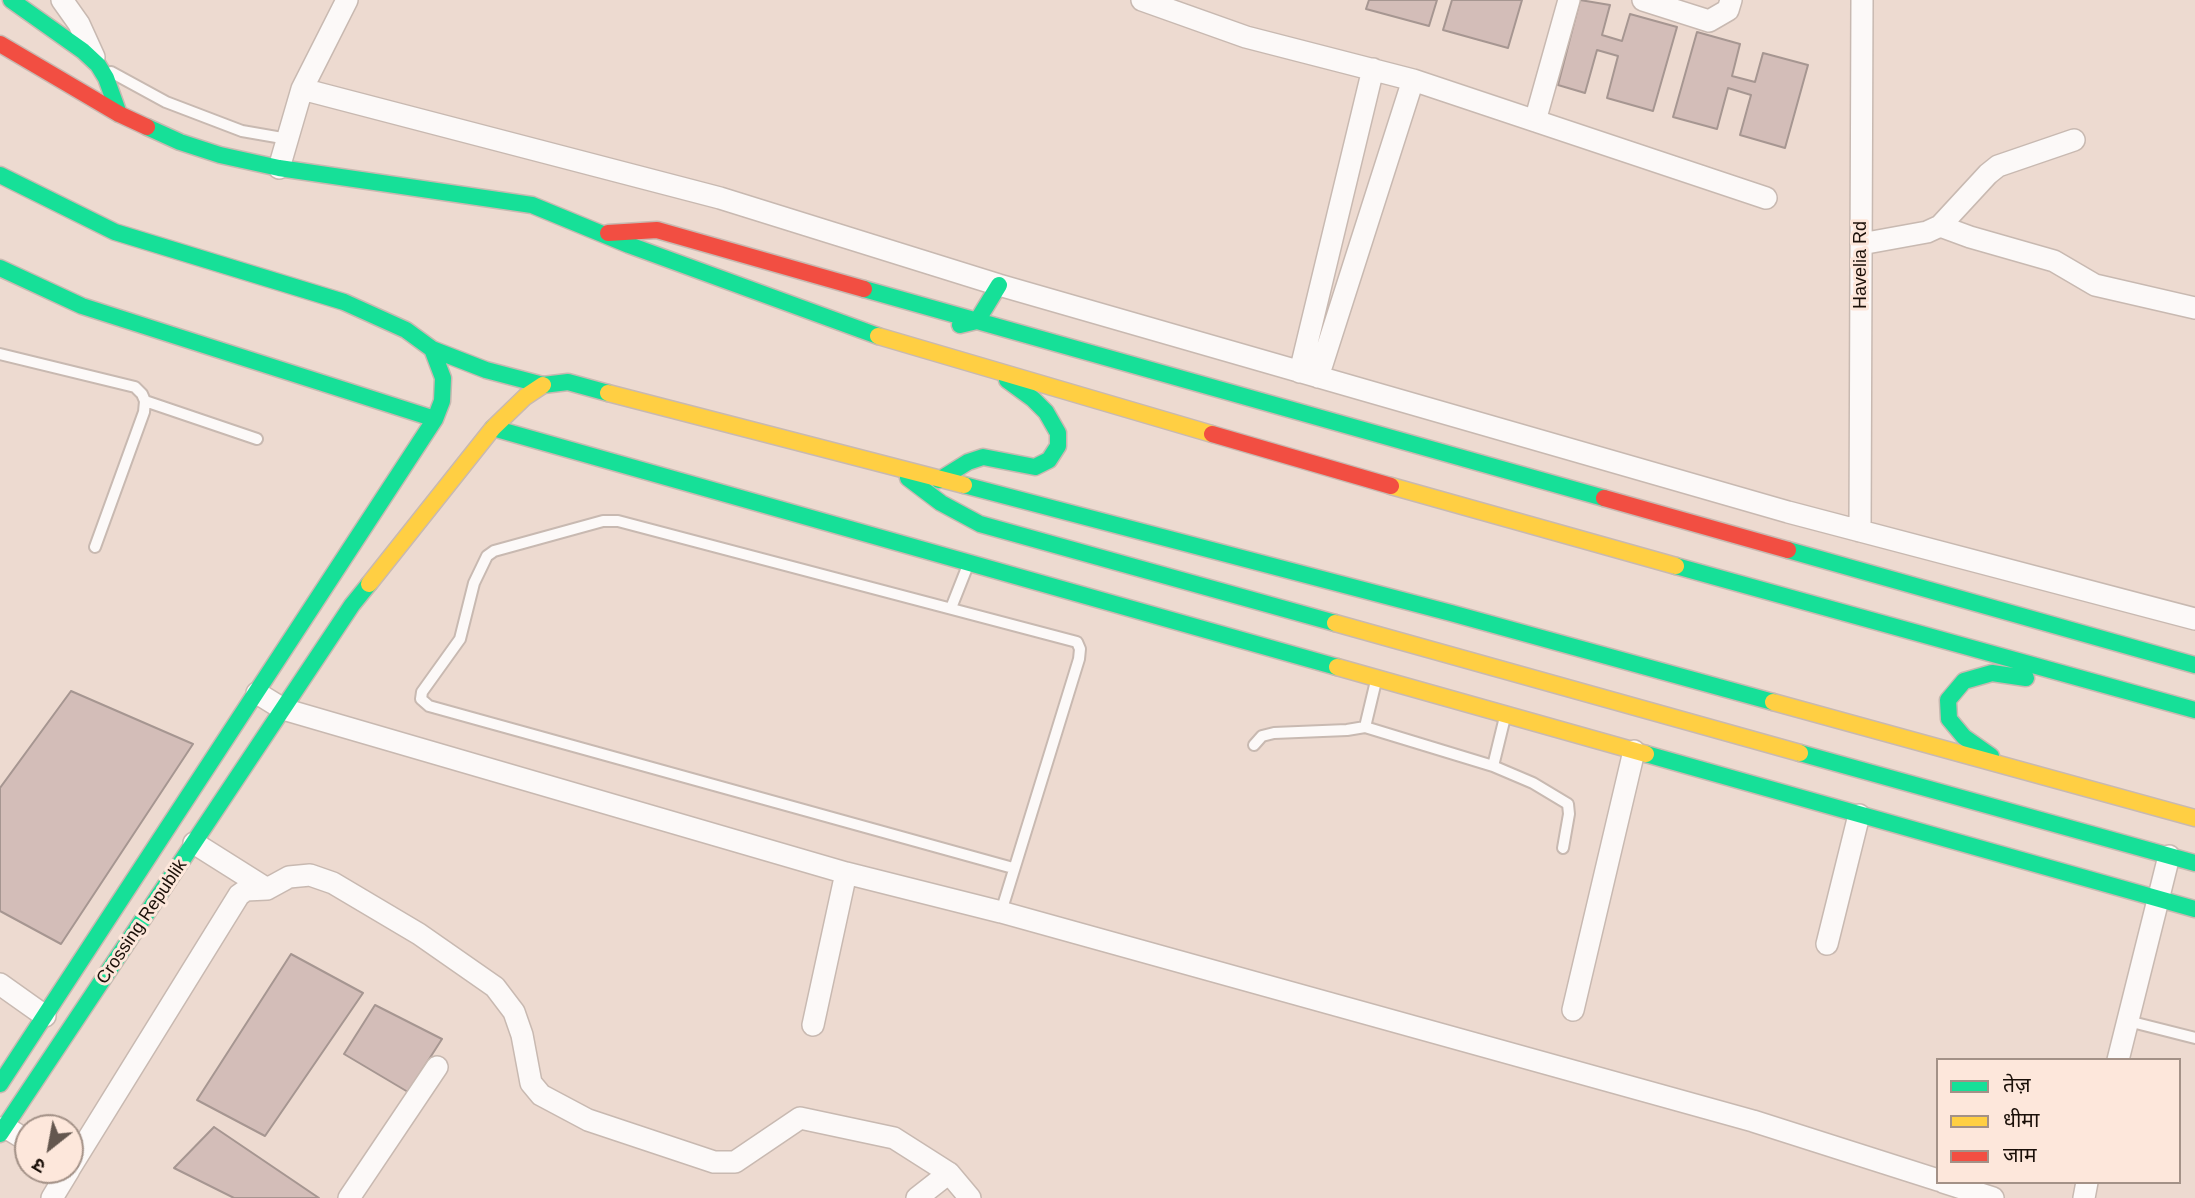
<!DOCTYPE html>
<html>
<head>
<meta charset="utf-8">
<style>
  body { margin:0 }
  #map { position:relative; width:2195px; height:1198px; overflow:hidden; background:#eddad0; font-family:Arial,"Noto Sans Devanagari",sans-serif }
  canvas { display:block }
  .legend { position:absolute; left:1936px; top:1058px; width:245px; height:126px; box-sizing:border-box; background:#fde7db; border:2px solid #a39187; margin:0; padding:9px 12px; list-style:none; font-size:21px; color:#1b1009 }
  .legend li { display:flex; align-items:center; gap:14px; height:35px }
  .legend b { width:35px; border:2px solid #a39187 }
  .north { position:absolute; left:14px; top:1114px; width:70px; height:70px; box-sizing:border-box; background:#fde7db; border:2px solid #a39187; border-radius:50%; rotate:211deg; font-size:19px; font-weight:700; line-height:28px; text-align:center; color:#1b1009 }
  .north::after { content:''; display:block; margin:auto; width:24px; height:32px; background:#64574f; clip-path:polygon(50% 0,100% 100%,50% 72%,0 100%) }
</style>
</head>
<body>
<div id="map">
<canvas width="2195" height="1198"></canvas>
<ul class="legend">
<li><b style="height:9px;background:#16e098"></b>तेज़</li>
<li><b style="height:9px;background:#ffcf43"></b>धीमा</li>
<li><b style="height:9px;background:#f24e42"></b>जाम</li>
</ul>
<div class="north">उ</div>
</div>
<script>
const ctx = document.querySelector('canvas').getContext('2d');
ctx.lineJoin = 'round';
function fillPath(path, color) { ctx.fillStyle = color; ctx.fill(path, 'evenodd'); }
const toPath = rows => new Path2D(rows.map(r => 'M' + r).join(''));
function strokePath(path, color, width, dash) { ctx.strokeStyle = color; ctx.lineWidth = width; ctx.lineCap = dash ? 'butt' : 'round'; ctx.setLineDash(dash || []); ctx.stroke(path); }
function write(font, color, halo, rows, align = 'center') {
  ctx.font = font + ' Arial,sans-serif'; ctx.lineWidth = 6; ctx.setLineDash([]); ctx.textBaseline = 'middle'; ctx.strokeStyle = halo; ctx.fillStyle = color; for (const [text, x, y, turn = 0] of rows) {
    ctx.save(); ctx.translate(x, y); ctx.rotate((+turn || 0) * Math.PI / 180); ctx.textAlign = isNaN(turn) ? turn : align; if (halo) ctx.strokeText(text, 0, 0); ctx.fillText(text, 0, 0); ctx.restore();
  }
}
const building = toPath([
  [1369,0,1437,0,1429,26,1366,9,1369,0],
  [1452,0,1522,0,1508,48,1443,30,1452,0],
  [1580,0,1610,5,1602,35,1622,41,1630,14,1677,27,1653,111,1607,98,1618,56,1597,50,1585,93,1558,85,1580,0],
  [1697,32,1740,44,1732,76,1755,82,1763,53,1808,65,1785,148,1740,135,1751,95,1728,88,1717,129,1673,117,1697,32],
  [71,691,193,744,61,944,0,911,0,788,71,691],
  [291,954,363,993,265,1136,197,1100,291,954],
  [375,1005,442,1039,408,1092,344,1054,375,1005],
  [214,1127,319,1198,234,1198,174,1168,214,1127]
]);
fillPath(building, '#d3bdb8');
strokePath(building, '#a69691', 2);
const lane = toPath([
  [111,72,166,102,242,131,288,139],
  [0,354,135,387,142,394,145,401,144,412,95,547],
  [145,401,257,439],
  [951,608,968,565],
  [1365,727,1376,681],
  [1254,745,1262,736,1274,733,1347,730,1365,727,1493,766,1533,783,1568,804,1569,814,1563,848],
  [1493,766,1505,717],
  [1001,912,1079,659,1080,649,1077,642,618,521,603,521,494,551,487,556,474,583,460,639,422,692,421,699,429,706,1013,868],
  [2128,1021,2195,1038]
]);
const street = toPath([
  [62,0,79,24,94,57],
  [1142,0,1246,37,1413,80,1766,198],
  [1643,0,1709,21,1728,10,1731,0],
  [302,89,720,198,999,285,1788,512,2195,619],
  [1535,121,1569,0],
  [279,168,302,89,347,0],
  [1940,226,1970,237,2054,261,2095,285,2195,308],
  [1861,244,1927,232,1940,226,1988,174,1998,166,2074,140],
  [1300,372,1373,69],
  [1318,377,1413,80],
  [1860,531,1862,0],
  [257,693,283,709,846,873,1001,912,1753,1121,1938,1180],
  [194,843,267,889],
  [1827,944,1859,815],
  [0,984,45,1016],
  [1573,1010,1634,751],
  [813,1025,846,873],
  [2118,1060,2169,856],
  [5,1127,28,1141],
  [70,1168,239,895,246,890,267,889,289,877,310,875,333,883,419,934,495,987,514,1012,522,1035,531,1083,541,1095,588,1120,714,1162,735,1162,800,1118,894,1138,949,1173,970,1198],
  [1943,1182,1993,1198],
  [52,1198,69,1170],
  [349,1198,437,1067],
  [917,1198,949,1173],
  [2084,1198,2087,1182]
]);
const fast = toPath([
  [11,0,83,51,98,65,106,78,119,114],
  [147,127,180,142,220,155,279,168,532,205,629,245,878,336],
  [0,175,115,232,344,302,406,330,432,349,486,370,543,385,568,382,608,393],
  [0,268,82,306,435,419],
  [864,289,1604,498],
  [960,325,977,321,999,285],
  [493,428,1337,667],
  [908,478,941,503,980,524,1335,623],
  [939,480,968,462,983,457,1035,467,1049,460,1058,446,1058,433,1046,412,1033,399,1007,380],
  [964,485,1451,613,1773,702],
  [1788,550,2195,665],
  [1676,566,2195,710],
  [1800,753,2195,863],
  [1646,754,2195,909],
  [1991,756,1964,737,1949,719,1948,700,1964,681,1992,673,2026,678],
  [0,1084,435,419,442,401,443,378,432,349],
  [0,1134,352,605,369,584]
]);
const slow = toPath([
  [878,336,1212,434],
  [608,393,964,485],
  [1391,486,1676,566],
  [369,584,493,428,525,397,543,385],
  [1335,623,1800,753],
  [1337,667,1646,754],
  [1773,702,2195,818]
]);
const jam = toPath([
  [0,44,119,114,147,127],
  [608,233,657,230,864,289],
  [1212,434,1391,486],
  [1604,498,1788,550]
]);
strokePath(lane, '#c8b9b1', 14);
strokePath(street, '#c8b9b1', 24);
strokePath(fast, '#c8b9b1', 19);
strokePath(slow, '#c8b9b1', 19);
strokePath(jam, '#c8b9b1', 19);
strokePath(lane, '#fcf9f8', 10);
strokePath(street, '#fcf9f8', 21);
strokePath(fast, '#16e098', 16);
strokePath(slow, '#ffcf43', 16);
strokePath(jam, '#f24e42', 16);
write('18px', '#1b1009', '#fde7db', [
  ["Havelia Rd",1861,265,-90],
  ["Crossing Republik",142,922,-56]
]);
</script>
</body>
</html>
